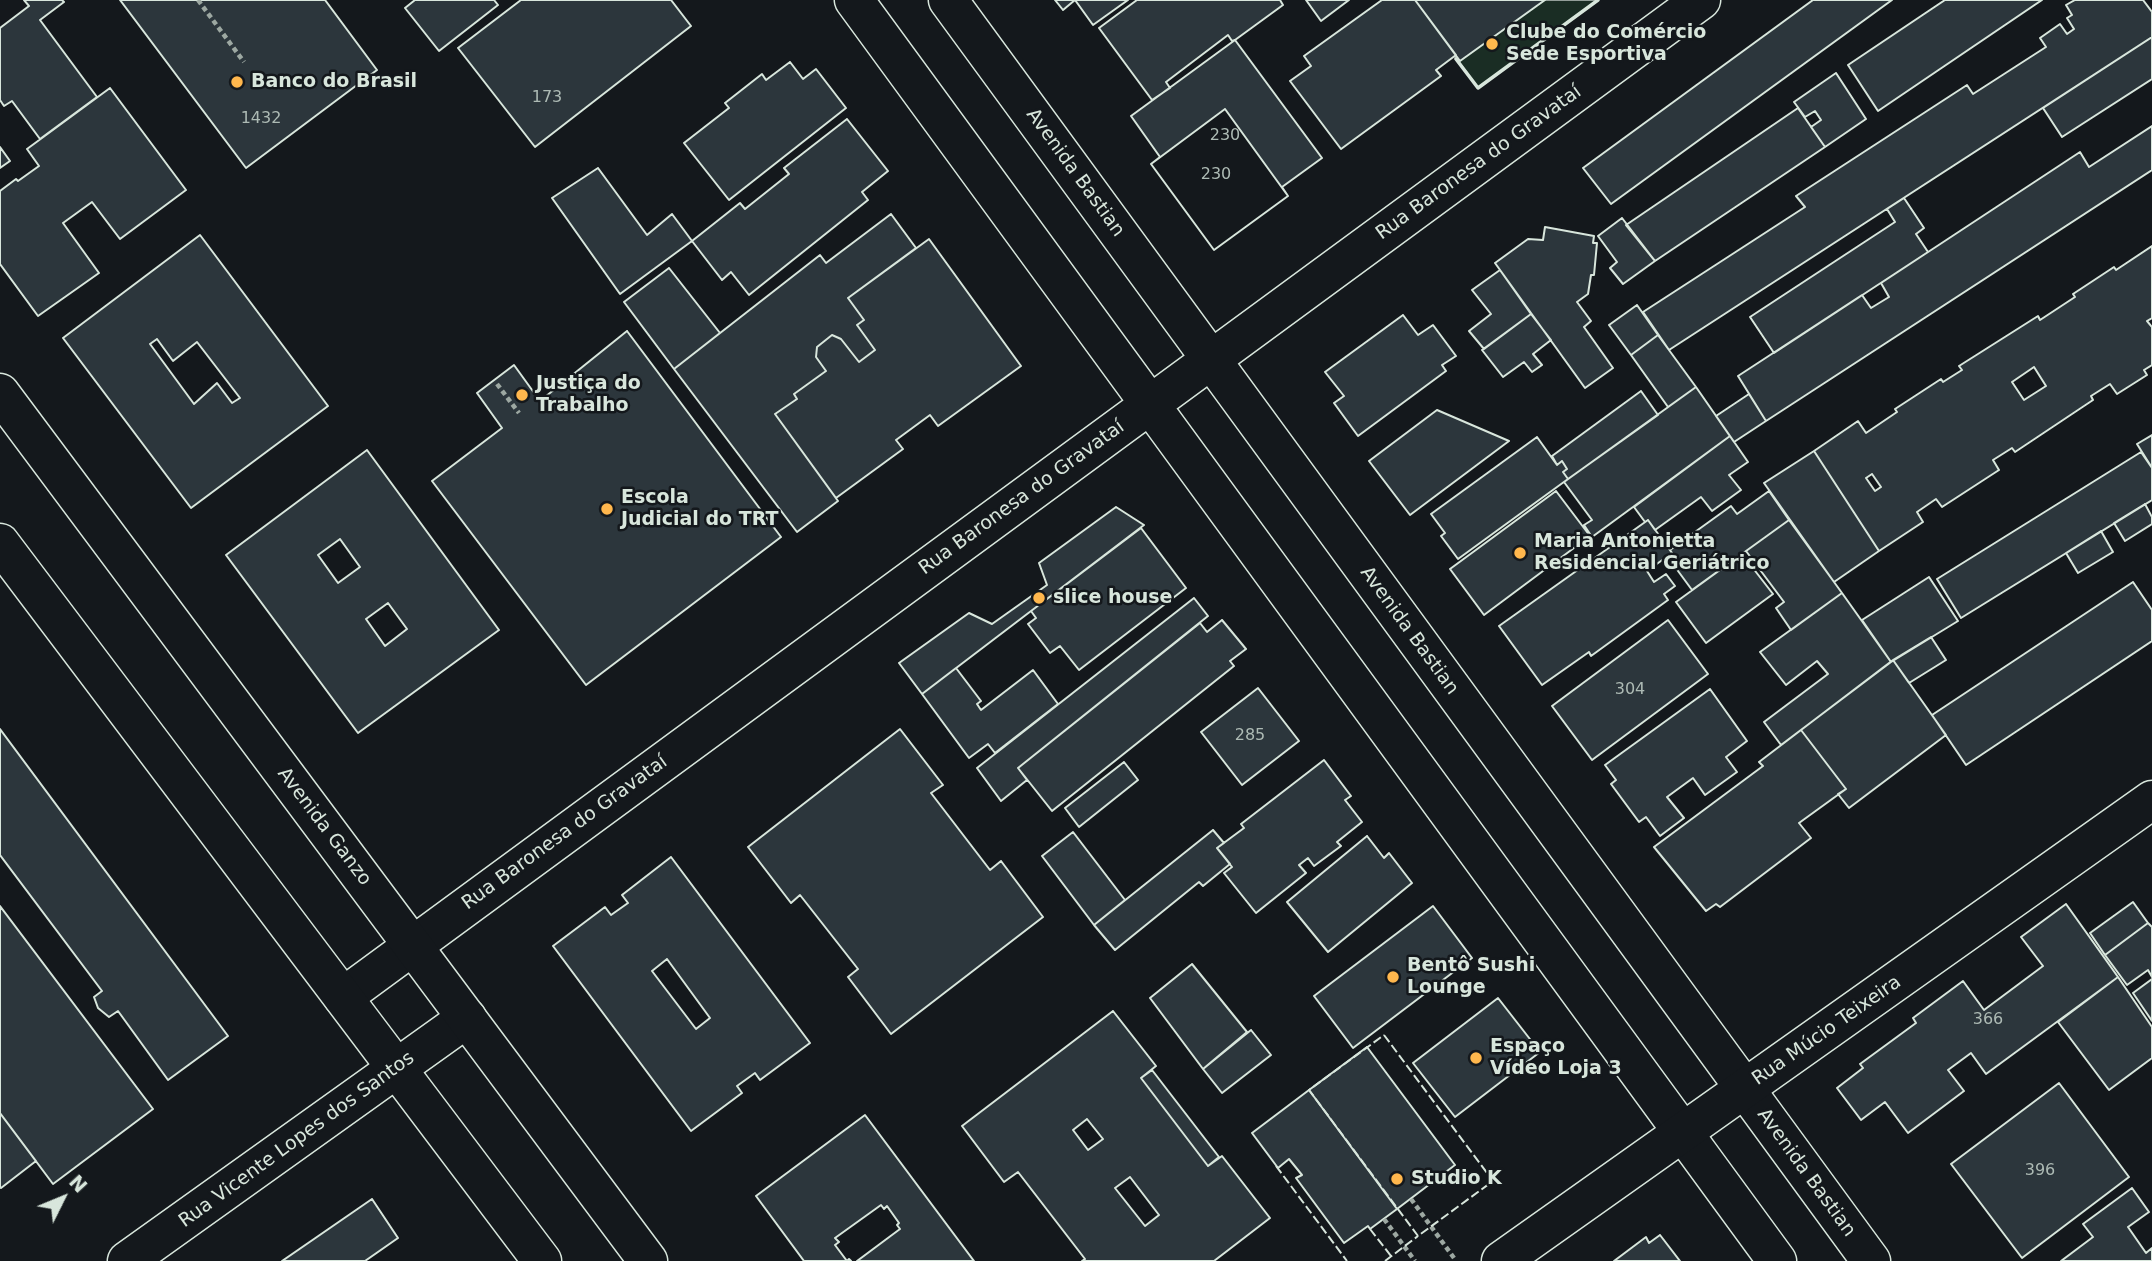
<!DOCTYPE html>
<html>
<head>
<meta charset="utf-8">
<style>
  body { margin:0 }
  #map { position:relative; width:2152px; height:1261px; overflow:hidden; background:#14181c; font-family:"DejaVu Sans",sans-serif }
  canvas { display:block }
  .north { position:absolute; left:28px; top:1163px; width:70px; height:70px; -webkit-text-stroke:5px #14181c; paint-order:stroke; rotate:47deg; font-size:19px; font-weight:700; line-height:28px; text-align:center; color:#d8e6dc }
  .north::after { content:''; display:block; margin:auto; width:24px; height:32px; background:#d8e6dc; clip-path:polygon(50% 0,100% 100%,50% 72%,0 100%) }
</style>
</head>
<body>
<div id="map">
<canvas width="2152" height="1261"></canvas>
<div class="north">N</div>
</div>
<script>
const ctx = document.querySelector('canvas').getContext('2d');
ctx.lineJoin = 'round';
function fillPath(path, color) { ctx.fillStyle = color; ctx.fill(path, 'evenodd'); }
const toPath = rows => new Path2D(rows.map(r => 'M' + r).join(''));
function strokePath(path, color, width, dash) { ctx.strokeStyle = color; ctx.lineWidth = width; ctx.lineCap = dash ? 'butt' : 'round'; ctx.setLineDash(dash || []); ctx.stroke(path); }
function write(font, color, halo, rows, align = 'center') {
  ctx.font = font + ' "DejaVu Sans",sans-serif'; ctx.lineWidth = 5; ctx.setLineDash([]); ctx.textBaseline = 'middle'; ctx.strokeStyle = halo; ctx.fillStyle = color; for (const [text, x, y, turn = 0] of rows) {
    ctx.save(); ctx.translate(x, y); ctx.rotate((+turn || 0) * Math.PI / 180); ctx.textAlign = isNaN(turn) ? turn : align; if (halo) ctx.strokeText(text, 0, 0); ctx.fillText(text, 0, 0); ctx.restore();
  }
}
const green = toPath([
  [1413,0,1598,0,1478,88,1413,0]
]);
fillPath(green, '#1a2d24');
strokePath(green, '#939e99', 2);
const building = toPath([
  [24,0,62,0,64,2,40,20,97,97,40,139,12,101,4,106,0,100,0,28,29,6,24,0],
  [120,0,325,0,377,70,246,168,120,0],
  [415,0,494,0,498,5,439,51,405,8,415,0],
  [521,0,671,0,691,26,535,147,458,48,521,0],
  [1055,0,1128,0,1093,25,1075,0,1063,10,1055,0],
  [1137,0,1280,0,1283,5,1235,40,1232,41,1228,35,1166,82,1170,88,1152,100,1099,28,1137,0],
  [1306,0,1349,0,1321,21,1306,0],
  [1382,0,1415,0,1456,55,1436,70,1441,76,1341,149,1290,81,1311,66,1304,56,1382,0],
  [1415,0,1545,0,1460,61,1415,0],
  [1813,0,1892,0,1611,204,1583,168,1813,0],
  [1945,0,2042,0,1878,111,1848,65,1945,0],
  [2075,0,2143,0,2152,12,2152,37,1669,350,1643,312,1805,207,1796,196,1967,85,1973,94,2046,47,2040,38,2060,24,2067,34,2074,29,2067,18,2072,15,2066,5,2075,0],
  [2152,37,2152,79,2062,137,2043,108,2152,37],
  [1235,40,1322,158,1282,187,1288,196,1214,250,1151,164,1160,157,1131,116,1235,40],
  [790,62,803,79,816,69,846,108,729,200,684,143,729,108,725,103,762,74,766,80,790,62],
  [1836,73,1866,119,1825,147,1811,127,1821,120,1815,111,1805,117,1794,102,1836,73],
  [110,88,186,190,120,239,92,202,63,223,99,273,38,316,0,264,0,191,16,179,18,181,39,166,27,149,110,88],
  [1798,108,1825,147,1655,261,1626,225,1798,108],
  [1225,109,1288,196,1214,250,1151,164,1225,109],
  [847,119,888,171,862,192,868,200,749,295,731,272,722,280,692,241,740,203,745,209,789,174,784,168,847,119],
  [2152,126,2152,170,1766,421,1738,376,1862,295,1871,308,1889,297,1881,283,2080,152,2089,167,2152,126],
  [0,147,10,161,0,168,0,147],
  [598,168,647,235,672,214,692,241,620,294,552,198,598,168],
  [1904,198,1924,228,1916,234,1928,252,1774,353,1750,317,1895,222,1887,209,1904,198],
  [891,214,916,248,848,298,864,320,857,325,875,350,859,362,841,339,832,335,817,347,816,357,826,371,794,394,797,399,775,414,838,501,797,532,674,369,820,255,826,263,891,214],
  [1622,218,1655,261,1623,284,1610,268,1617,262,1598,236,1622,218],
  [1545,227,1594,236,1593,243,1597,243,1594,275,1591,275,1588,294,1577,302,1591,321,1584,327,1613,368,1585,388,1495,263,1528,239,1543,240,1545,227],
  [200,235,328,406,191,508,63,338,200,235],
  [157,339,173,361,197,342,240,398,232,403,217,383,194,404,150,344,157,339],
  [929,239,1021,366,938,426,930,415,896,440,903,449,836,498,775,414,797,399,794,394,826,371,816,357,817,347,832,335,841,339,859,362,875,350,857,325,864,320,848,298,929,239],
  [2152,246,2152,318,2147,321,2152,327,2152,365,2144,370,2147,375,2117,394,2110,384,2091,396,2093,400,2015,452,2012,448,1993,460,1999,470,1942,507,1936,499,1917,512,1923,522,1879,551,1814,451,1858,421,1866,433,1897,412,1895,409,1941,379,1943,382,1962,370,1959,366,2038,316,2040,320,2075,297,2073,294,2114,267,2116,270,2152,246],
  [2034,367,2046,386,2024,400,2012,382,2034,367],
  [1872,474,1881,487,1875,491,1866,478,1872,474],
  [669,268,720,333,674,369,624,302,669,268],
  [1500,270,1531,314,1484,349,1469,331,1491,314,1472,290,1500,270],
  [1637,305,1658,335,1631,355,1609,325,1637,305],
  [1531,314,1551,340,1533,354,1542,365,1532,372,1524,362,1503,377,1482,350,1531,314],
  [1403,315,1418,335,1433,325,1456,356,1442,365,1446,371,1358,436,1334,403,1344,396,1325,372,1403,315],
  [627,331,781,537,586,685,432,481,502,428,477,393,514,365,540,401,627,331],
  [1658,335,1696,387,1668,407,1631,355,1658,335],
  [1696,387,1730,436,1592,537,1584,525,1592,520,1564,482,1696,387],
  [1641,391,1658,415,1568,479,1563,472,1567,469,1562,461,1557,465,1552,456,1641,391],
  [1749,394,1766,421,1734,442,1716,416,1749,394],
  [1437,410,1509,441,1410,515,1369,461,1437,410],
  [2152,435,2152,468,2137,444,2152,435],
  [1730,436,1748,462,1729,475,1741,490,1712,511,1701,497,1655,530,1648,520,1645,522,1634,507,1730,436],
  [1537,437,1557,465,1562,461,1567,469,1563,472,1568,479,1458,559,1441,536,1445,533,1431,514,1537,437],
  [367,450,499,630,358,733,226,555,367,450],
  [340,539,360,567,338,583,318,555,340,539],
  [388,603,407,629,385,646,366,619,388,603],
  [1814,451,1879,551,1834,582,1764,483,1814,451],
  [2141,452,2152,468,2152,500,1961,618,1937,579,2141,452],
  [1556,491,1590,536,1484,615,1450,569,1556,491],
  [1769,491,1789,520,1692,590,1667,556,1672,553,1670,550,1731,506,1737,514,1769,491],
  [2145,504,2152,517,2152,524,2125,541,2114,523,2145,504],
  [1116,507,1144,525,922,694,899,663,969,613,992,624,1047,585,1039,563,1116,507],
  [1648,520,1672,553,1647,571,1654,582,1666,574,1675,586,1664,594,1668,600,1591,656,1589,652,1542,685,1499,626,1648,520],
  [1789,520,1842,593,1791,630,1776,608,1784,602,1746,551,1789,520],
  [1141,528,1186,588,1079,670,1060,646,1050,653,1028,624,1036,618,1031,611,1141,528],
  [2101,531,2113,552,2078,573,2066,553,2101,531],
  [1742,554,1773,594,1706,643,1676,602,1742,554],
  [1929,577,1958,621,1891,662,1862,620,1929,577],
  [2133,582,2152,610,2152,641,1966,765,1932,715,2133,582],
  [1842,593,1891,662,1781,745,1764,722,1828,674,1817,661,1786,685,1760,652,1842,593],
  [1194,598,1208,616,1018,768,1027,780,1001,801,977,768,1194,598],
  [1222,620,1246,649,1230,661,1234,666,1052,811,1018,768,1200,623,1207,632,1222,620],
  [1668,620,1708,674,1592,760,1552,706,1668,620],
  [1931,637,1946,660,1909,683,1893,660,1931,637],
  [1893,660,1946,735,1849,808,1838,794,1846,789,1801,730,1893,660],
  [956,668,981,701,977,704,981,710,1033,670,1058,704,995,753,988,744,969,758,922,694,956,668],
  [1258,688,1299,741,1242,785,1201,732,1258,688],
  [1710,689,1747,741,1726,757,1737,772,1705,795,1693,778,1667,797,1684,818,1660,836,1646,817,1639,822,1611,784,1616,780,1605,765,1710,689],
  [0,729,228,1036,168,1080,118,1011,109,1017,98,1008,94,997,102,991,0,855,0,729],
  [900,729,943,785,931,793,990,870,1001,861,1043,917,891,1034,848,977,858,969,800,895,791,903,748,847,900,729],
  [1801,730,1846,789,1799,823,1811,838,1720,907,1716,904,1706,911,1654,847,1763,766,1759,762,1801,730],
  [1324,760,1351,796,1345,800,1362,822,1337,842,1341,846,1314,866,1308,858,1299,865,1306,873,1256,913,1224,873,1232,867,1217,848,1244,828,1241,824,1324,760],
  [1124,762,1138,780,1079,827,1065,808,1124,762],
  [1213,830,1224,843,1217,848,1230,864,1203,886,1199,882,1115,950,1094,925,1213,830],
  [1073,832,1125,900,1094,925,1042,856,1073,832],
  [1367,836,1384,858,1389,853,1412,883,1328,952,1287,902,1367,836],
  [671,857,810,1043,760,1080,755,1073,737,1086,742,1093,691,1131,553,946,605,907,611,915,628,903,622,895,671,857],
  [667,959,710,1018,696,1029,652,971,667,959],
  [2133,902,2148,923,2105,955,2090,933,2133,902],
  [2066,904,2118,977,1986,1074,1971,1053,1948,1070,1964,1091,1908,1133,1885,1102,1861,1120,1837,1088,1863,1068,1860,1064,1916,1023,1913,1018,1963,981,1984,1010,2043,966,2021,937,2066,904],
  [0,906,153,1109,53,1184,0,1113,0,906],
  [1433,906,1472,958,1353,1048,1314,996,1433,906],
  [2148,923,2152,927,2152,977,2148,970,2127,985,2105,955,2148,923],
  [1192,964,1247,1032,1203,1069,1150,998,1192,964],
  [2118,977,2152,1027,2152,1058,2109,1090,2058,1022,2118,977],
  [2152,979,2152,1021,2133,993,2152,979],
  [1498,998,1540,1052,1455,1117,1413,1063,1498,998],
  [1113,1011,1156,1066,1141,1078,1208,1166,1222,1156,1270,1218,1214,1261,1082,1261,1085,1259,1018,1172,1004,1182,962,1126,1113,1011],
  [1087,1119,1103,1139,1088,1150,1073,1130,1087,1119],
  [1130,1177,1159,1215,1145,1226,1115,1188,1130,1177],
  [1251,1030,1271,1055,1222,1093,1203,1069,1251,1030],
  [1367,1047,1455,1165,1397,1209,1309,1090,1367,1047],
  [1152,1070,1219,1157,1208,1166,1141,1078,1152,1070],
  [2059,1083,2129,1177,2022,1258,1951,1164,2059,1083],
  [1309,1090,1397,1209,1370,1229,1368,1226,1344,1243,1296,1178,1302,1175,1289,1159,1278,1168,1252,1133,1309,1090],
  [0,1113,36,1161,1,1188,0,1187,0,1113],
  [865,1115,974,1261,857,1261,900,1229,897,1225,899,1223,887,1206,884,1209,881,1205,835,1238,839,1242,835,1245,847,1261,849,1259,851,1261,804,1261,756,1196,865,1115],
  [2132,1188,2149,1212,2128,1227,2146,1253,2152,1248,2152,1261,2061,1261,2093,1237,2083,1224,2132,1188],
  [372,1199,398,1238,365,1261,282,1261,372,1199],
  [1660,1235,1680,1261,1614,1261,1646,1237,1649,1243,1660,1235]
]);
fillPath(building, '#2c363c');
strokePath(building, '#d8e6dc', 2);
const minor = toPath([
  [854,0,1777,1261],
  [948,0,1871,1261],
  [343,997,1701,0],
  [127,1261,467,1018]
]);
const tertiary = toPath([
  [0,393,648,1261],
  [0,543,542,1261],
  [1501,1261,2152,800]
]);
strokePath(minor, '#d8e6dc', 41);
strokePath(tertiary, '#d8e6dc', 41);
strokePath(toPath([
  [198,0,244,62],
  [497,384,519,413],
  [1411,1199,1454,1258],
  [1384,1219,1415,1261]
]), '#9da8a2', 4.5, [5, 3.5]);
strokePath(minor, '#14181c', 38);
strokePath(tertiary, '#14181c', 38);
strokePath(toPath([
  [1384,1035,1493,1181,1418,1236,1309,1090,1384,1035],
  [1276,1166,1347,1261],
  [1370,1229,1391,1256],
  [1385,1261,1418,1236]
]), '#d8e6dc', 2, [9, 3.5]);
strokePath(toPath([
  [1456,59,1478,88,1598,0]
]), '#d8e6dc', 3.5);
for (const [x, y, r, color] of [
  [1492,44,7,"#ffb74d"],
  [237,82,7,"#ffb74d"],
  [522,395,7,"#ffb74d"],
  [607,509,7,"#ffb74d"],
  [1520,553,7,"#ffb74d"],
  [1039,598,7,"#ffb74d"],
  [1393,977,7,"#ffb74d"],
  [1476,1058,7,"#ffb74d"],
  [1397,1179,7,"#ffb74d"]
]) { const dot = new Path2D(); dot.arc(x, y, r, 0, 2 * Math.PI); ctx.fillStyle = color; ctx.fill(dot); strokePath(dot, '#14181c', 2.5); }
write('16px', '#adbab4', null, [
  ["173",547,98],
  ["1432",261,119],
  ["230",1225,136],
  ["230",1216,175],
  ["304",1630,690],
  ["285",1250,736],
  ["366",1988,1020],
  ["396",2040,1171]
]);
write('bold 19px', '#d8e6dc', '#14181c', [
  ["Clube do Comércio",1506,33],
  ["Sede Esportiva",1506,55],
  ["Banco do Brasil",251,82],
  ["Justiça do",536,384],
  ["Trabalho",536,406],
  ["Escola",621,498],
  ["Judicial do TRT",621,520],
  ["Maria Antonietta",1534,542],
  ["Residencial Geriátrico",1534,564],
  ["slice house",1053,598],
  ["Bentô Sushi",1407,966],
  ["Lounge",1407,988],
  ["Espaço",1490,1047],
  ["Vídeo Loja 3",1490,1069],
  ["Studio K",1411,1179]
], 'left');
write('19px', '#d8e6dc', '#14181c', [
  ["Rua Baronesa do Gravataí",1479,163,-36],
  ["Avenida Bastian",1075,173,54],
  ["Rua Baronesa do Gravataí",1022,498,-36],
  ["Avenida Bastian",1409,631,54],
  ["Avenida Ganzo",324,827,53],
  ["Rua Baronesa do Gravataí",565,833,-36],
  ["Rua Múcio Teixeira",1827,1031,-35],
  ["Rua Vicente Lopes dos Santos",297,1140,-36],
  ["Avenida Bastian",1806,1173,54]
]);
</script>
</body>
</html>
